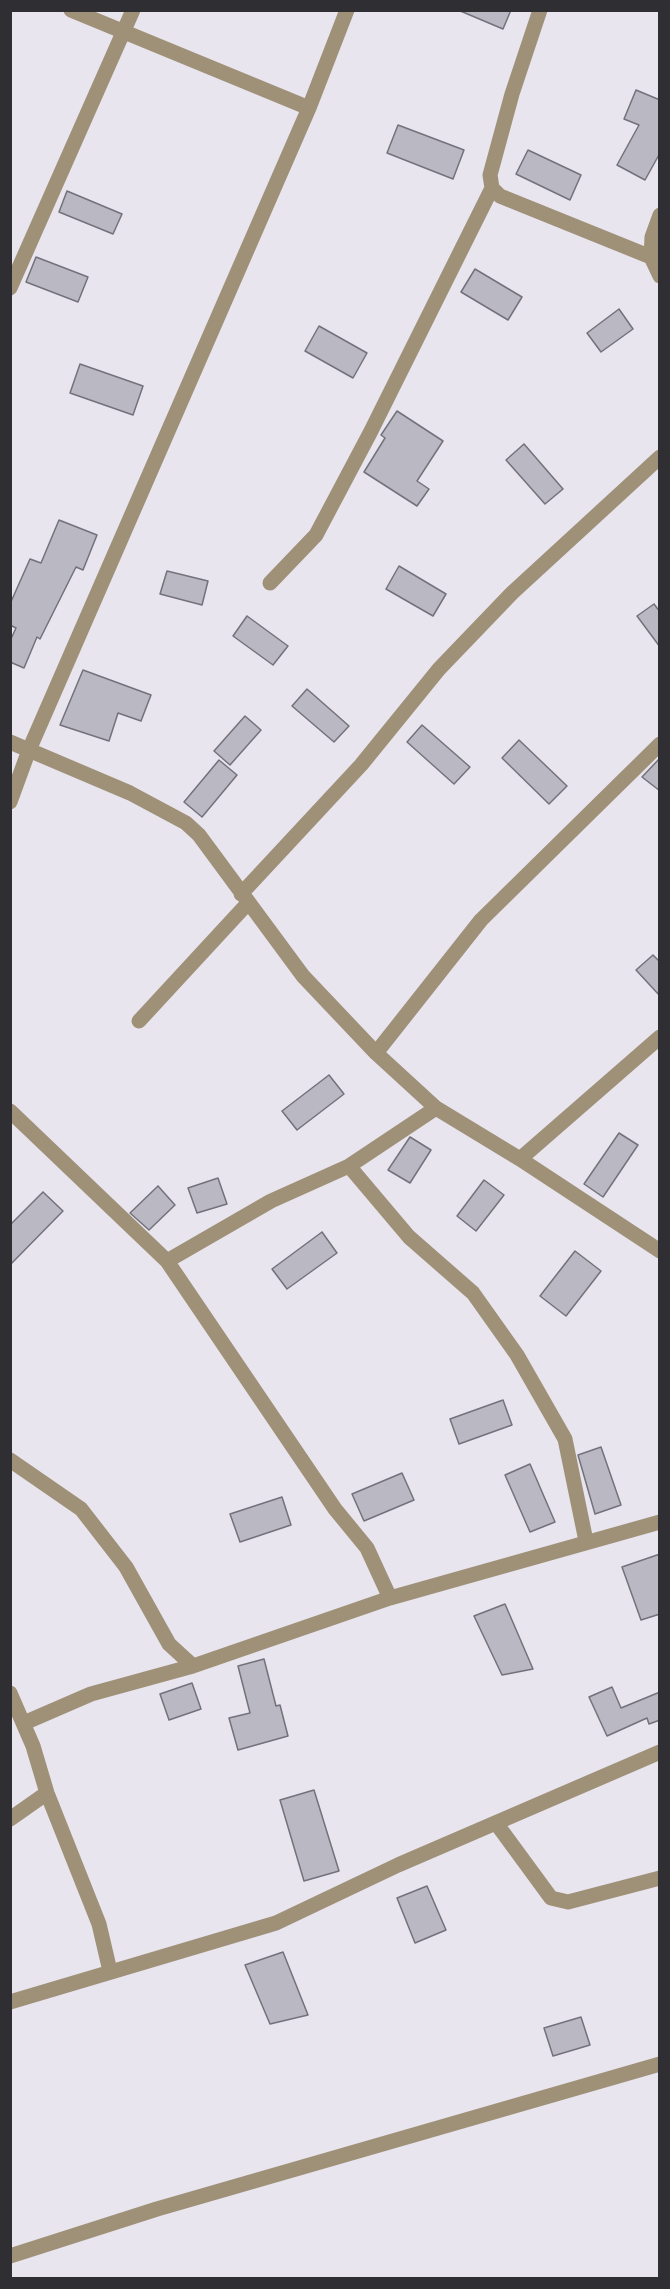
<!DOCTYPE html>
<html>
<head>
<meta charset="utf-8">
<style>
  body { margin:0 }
  #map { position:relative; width:670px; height:2289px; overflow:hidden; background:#e8e5ef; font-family:"Fira Sans Condensed",sans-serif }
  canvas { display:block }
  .frame { position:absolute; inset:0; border:12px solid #2f2e32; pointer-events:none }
</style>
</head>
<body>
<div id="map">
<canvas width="670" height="2289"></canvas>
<div class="frame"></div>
</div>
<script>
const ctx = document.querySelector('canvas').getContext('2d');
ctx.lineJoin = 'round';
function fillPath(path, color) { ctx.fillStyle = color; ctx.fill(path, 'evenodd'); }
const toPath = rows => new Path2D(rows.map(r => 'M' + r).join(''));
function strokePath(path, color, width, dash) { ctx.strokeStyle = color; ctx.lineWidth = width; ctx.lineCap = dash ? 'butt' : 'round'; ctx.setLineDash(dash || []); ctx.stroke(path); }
const building = toPath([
  [458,10,511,10,503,29,458,10],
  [636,90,660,100,660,153,645,180,617,165,639,125,624,119,636,90],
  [398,125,464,150,453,179,387,153,398,125],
  [528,150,581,175,570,200,516,174,528,150],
  [67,191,122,214,113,234,59,212,67,191],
  [36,257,88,277,78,302,26,282,36,257],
  [475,269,522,297,508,320,461,292,475,269],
  [619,309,633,329,601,352,587,333,619,309],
  [319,326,367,353,353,378,305,351,319,326],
  [80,364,143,386,133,415,70,393,80,364],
  [397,411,443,441,417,481,429,489,417,506,364,472,385,438,381,435,397,411],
  [524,444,563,489,545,504,506,460,524,444],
  [59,520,97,535,83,570,76,567,40,639,37,637,24,668,10,662,10,641,16,628,10,625,10,604,30,559,41,563,59,520],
  [399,566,446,594,433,616,386,589,399,566],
  [167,571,208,581,202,605,160,594,167,571],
  [654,604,660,612,660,647,637,616,654,604],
  [247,616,288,646,273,665,233,636,247,616],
  [83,670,151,695,141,721,118,713,109,741,60,725,83,670],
  [307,689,349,726,334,742,292,706,307,689],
  [245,716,261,730,230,765,214,751,245,716],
  [422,725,470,767,454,784,407,742,422,725],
  [519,740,567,786,549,804,502,758,519,740],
  [660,758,660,791,642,777,660,758],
  [219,760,237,775,202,817,184,802,219,760],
  [653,955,660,962,660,996,636,970,653,955],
  [329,1075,344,1094,297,1130,282,1111,329,1075],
  [619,1133,638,1145,603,1197,584,1184,619,1133],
  [410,1137,431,1150,410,1183,388,1170,410,1137],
  [218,1178,227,1204,197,1213,188,1188,218,1178],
  [484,1180,504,1195,476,1231,457,1216,484,1180],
  [158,1186,175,1205,149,1230,130,1213,158,1186],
  [43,1192,63,1211,10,1265,10,1225,43,1192],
  [322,1232,337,1253,287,1289,272,1269,322,1232],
  [575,1251,601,1271,566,1316,540,1296,575,1251],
  [503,1400,512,1425,459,1444,450,1419,503,1400],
  [601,1447,621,1505,595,1514,578,1455,601,1447],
  [530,1464,555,1522,530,1532,505,1475,530,1464],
  [402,1473,414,1500,364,1521,352,1494,402,1473],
  [282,1497,291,1525,240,1542,230,1514,282,1497],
  [660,1554,660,1614,641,1620,622,1567,660,1554],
  [505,1604,533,1669,502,1675,474,1616,505,1604],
  [264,1659,276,1706,280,1705,288,1736,238,1750,229,1718,250,1713,238,1666,264,1659],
  [192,1683,201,1709,169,1720,160,1694,192,1683],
  [612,1687,621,1708,660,1692,660,1720,649,1724,647,1718,607,1736,589,1697,612,1687],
  [314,1790,339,1871,304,1881,280,1800,314,1790],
  [427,1886,446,1930,415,1943,397,1898,427,1886],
  [283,1952,308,2015,270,2024,245,1965,283,1952],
  [581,2017,590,2045,553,2056,544,2028,581,2017]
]);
fillPath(building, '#bab8c2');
strokePath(building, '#73717a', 1.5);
strokePath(toPath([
  [540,10,512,94,490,175,492,188,500,196,651,257],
  [309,108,347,10],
  [660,215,652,237,651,257,660,276],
  [10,288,133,10],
  [270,583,316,535,370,433,492,188],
  [10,742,130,793,186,823,199,835,303,976,376,1053,436,1108,520,1159,660,1251],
  [10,802,29,750,309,108,71,10],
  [241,894,361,765,439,669,512,593,660,457],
  [139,1021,248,903],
  [376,1053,481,920,660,744],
  [10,1111,167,1261,335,1509,367,1548,390,1598],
  [520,1159,660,1037],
  [349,1166,409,1237,473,1293,517,1355,565,1439,586,1541],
  [167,1261,271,1201,349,1166,436,1108],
  [10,1460,81,1509,126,1567,169,1644,193,1666],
  [10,1693,33,1746,47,1793,99,1924,110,1971],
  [24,1723,91,1694,193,1666,390,1598,660,1522],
  [10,1819,47,1793],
  [496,1823,551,1898,568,1902,660,1878],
  [10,2002,276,1923,398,1865,660,1752],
  [10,2256,157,2209,660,2064]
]), '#9f9178', 15);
</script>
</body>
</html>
